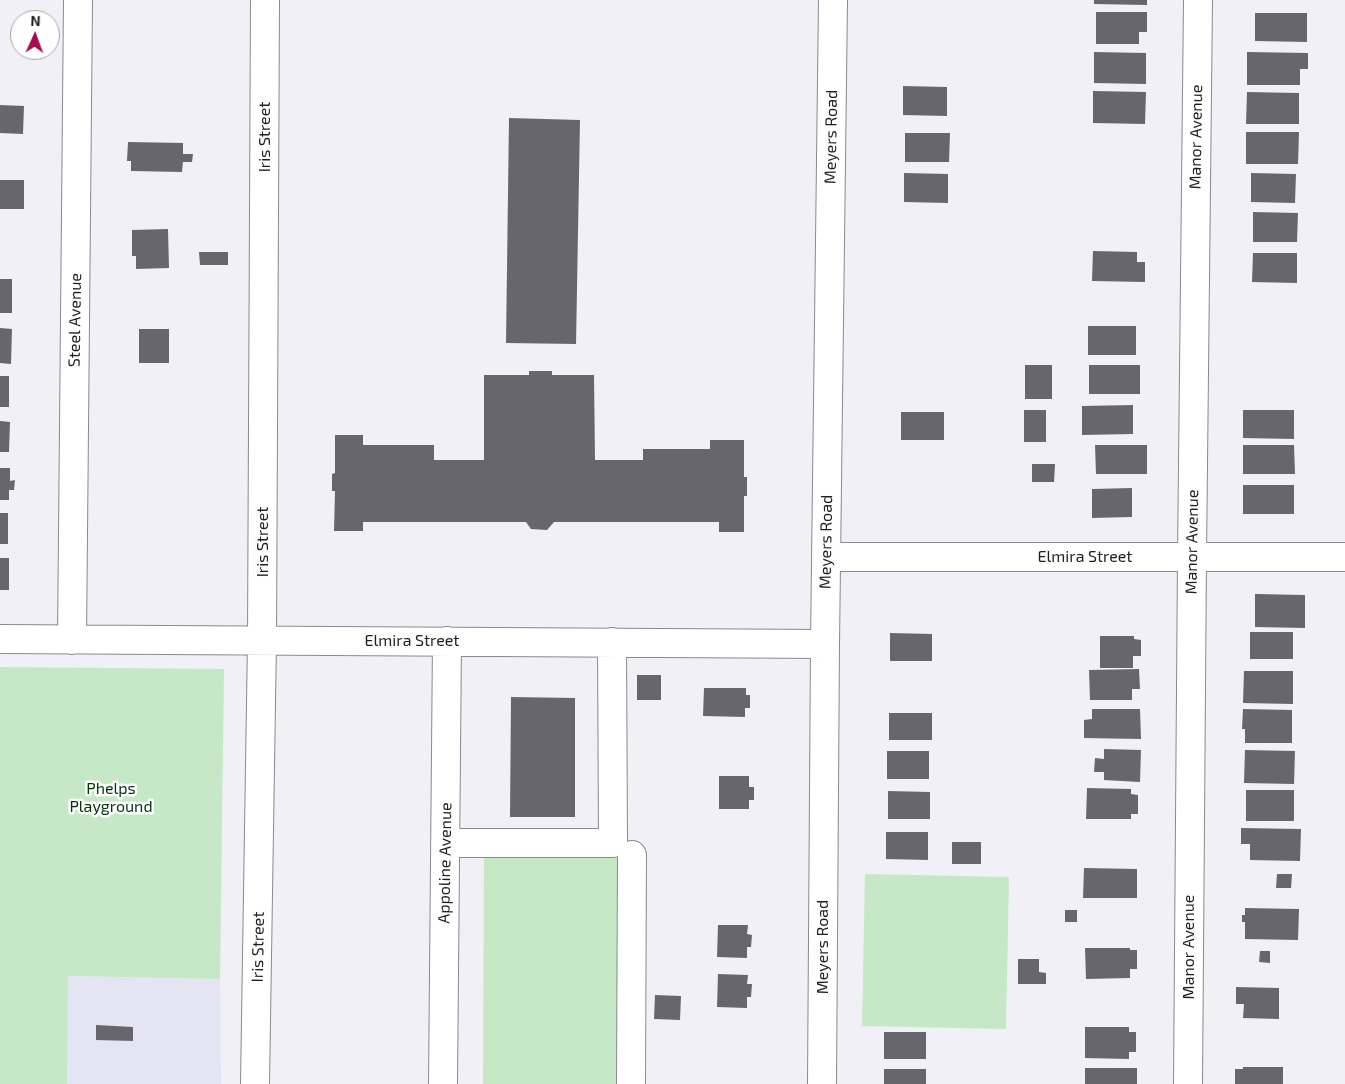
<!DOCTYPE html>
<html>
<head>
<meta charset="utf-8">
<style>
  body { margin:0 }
  #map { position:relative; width:1345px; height:1084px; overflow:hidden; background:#f0f0f6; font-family:"Exo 2",sans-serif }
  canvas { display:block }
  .north { position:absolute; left:10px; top:10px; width:50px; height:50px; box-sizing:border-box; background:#fefefe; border:1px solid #a5a5a6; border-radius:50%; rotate:2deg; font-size:14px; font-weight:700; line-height:20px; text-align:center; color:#1f1f21 }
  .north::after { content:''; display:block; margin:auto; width:18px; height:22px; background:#a20d4f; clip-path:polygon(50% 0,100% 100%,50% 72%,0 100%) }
</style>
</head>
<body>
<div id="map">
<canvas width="1345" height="1084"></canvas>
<div class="north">N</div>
</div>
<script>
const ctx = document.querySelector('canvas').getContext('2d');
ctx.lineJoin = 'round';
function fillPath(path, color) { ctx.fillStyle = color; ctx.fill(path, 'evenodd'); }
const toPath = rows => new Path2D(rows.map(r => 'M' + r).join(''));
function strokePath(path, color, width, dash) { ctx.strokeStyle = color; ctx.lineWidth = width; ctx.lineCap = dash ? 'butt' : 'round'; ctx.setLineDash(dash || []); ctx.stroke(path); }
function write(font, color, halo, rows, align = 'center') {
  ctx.font = font + ' "Exo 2",sans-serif'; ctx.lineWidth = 5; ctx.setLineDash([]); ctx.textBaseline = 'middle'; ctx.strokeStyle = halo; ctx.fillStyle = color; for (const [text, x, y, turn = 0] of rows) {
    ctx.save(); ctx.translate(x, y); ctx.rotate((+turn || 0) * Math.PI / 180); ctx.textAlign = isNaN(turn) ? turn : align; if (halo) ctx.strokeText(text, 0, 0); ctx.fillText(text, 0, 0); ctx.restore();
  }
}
fillPath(toPath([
  [67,976,220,979,221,1084,67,1084]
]), '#e4e4f2');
fillPath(toPath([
  [0,667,224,669,220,979,68,976,67,1084,0,1084],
  [484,856,626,857,625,1084,483,1084],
  [865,874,1009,877,1006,1029,862,1026]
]), '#c6e8c7');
fillPath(toPath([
  [1094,0,1147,0,1147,5,1094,4],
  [1096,12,1147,12,1147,32,1139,32,1139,44,1096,44],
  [1255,13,1307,13,1307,42,1255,41],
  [1094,52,1146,53,1146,84,1094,83],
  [1247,52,1308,53,1308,69,1300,69,1300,85,1247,85],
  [903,86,947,87,947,116,903,115],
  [1093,91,1146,92,1145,124,1093,123],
  [1247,92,1299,93,1299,124,1246,124],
  [0,105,24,106,23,134,0,133],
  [509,118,580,120,576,344,506,343],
  [1246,132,1299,132,1298,164,1246,164],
  [905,133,950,133,949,162,905,162],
  [128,142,183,143,183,154,193,154,192,162,183,162,182,172,131,171,131,161,127,161],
  [904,173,948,174,948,203,904,202],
  [1251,173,1296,174,1295,203,1251,202],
  [0,180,24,180,24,209,0,209],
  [1253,212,1298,213,1297,242,1253,242],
  [168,229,169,268,136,269,136,256,132,256,132,230],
  [1093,251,1137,252,1137,262,1145,262,1145,282,1092,281],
  [199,252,228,252,228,265,200,265],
  [1253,253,1297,253,1297,283,1252,282],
  [0,279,12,279,12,313,0,313],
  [1088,326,1136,326,1136,355,1088,355],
  [0,328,12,329,11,364,0,363],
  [139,329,169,329,169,363,139,363],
  [1025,365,1052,365,1052,399,1025,399],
  [1089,365,1140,365,1140,394,1089,394],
  [529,371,552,371,552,375,594,375,595,460,643,460,643,449,710,449,710,440,744,440,744,477,747,477,747,496,744,496,744,532,719,532,719,522,554,522,547,530,531,529,526,522,363,522,363,531,334,531,335,491,332,491,332,474,335,473,335,435,363,435,363,445,434,445,434,460,484,460,484,375,529,375],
  [0,376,9,376,9,407,0,407],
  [1133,405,1133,434,1082,435,1082,406],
  [1024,410,1046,410,1046,442,1024,442],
  [1243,410,1294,410,1294,439,1243,438],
  [901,412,944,412,944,440,901,440],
  [0,421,10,422,9,452,0,452],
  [1095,445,1147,445,1147,474,1096,474],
  [1243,445,1294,445,1295,474,1243,474],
  [1032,464,1055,464,1054,482,1032,482],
  [0,468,10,468,10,481,15,480,14,490,9,490,9,500,0,500],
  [1243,485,1294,485,1294,514,1243,514],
  [1132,488,1132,517,1092,518,1092,489],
  [0,513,8,513,8,544,0,544],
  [0,558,9,558,9,590,0,590],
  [1255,594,1305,595,1305,628,1255,627],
  [1250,632,1293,632,1293,659,1250,659],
  [890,633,932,634,932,661,890,661],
  [1100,636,1134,636,1134,639,1141,640,1141,656,1133,656,1133,668,1100,668],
  [1139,669,1140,689,1132,689,1132,700,1090,700,1089,670],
  [1244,671,1293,671,1293,704,1243,703],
  [637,675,661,675,661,700,637,700],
  [704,688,746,688,746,695,750,695,750,708,745,708,745,717,703,716],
  [511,697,575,698,575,817,510,817],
  [1092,709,1140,709,1141,739,1084,738,1084,720,1092,719],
  [1243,709,1292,710,1292,743,1245,743,1245,729,1242,729],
  [889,713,932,713,932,740,889,740],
  [1104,749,1141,750,1140,782,1104,780,1104,772,1094,772,1095,758,1104,759],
  [1245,750,1295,751,1294,784,1244,783],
  [887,751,929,751,929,779,887,779],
  [719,776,749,776,749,787,754,787,754,800,749,800,749,809,719,809],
  [1087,788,1131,789,1131,794,1138,795,1138,814,1131,814,1131,819,1086,819],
  [1246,790,1294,790,1294,821,1246,821],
  [888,791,930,792,930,819,888,819],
  [1241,828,1301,829,1300,861,1250,860,1250,844,1241,844],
  [886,832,928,832,928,860,886,859],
  [952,842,981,842,981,864,952,864],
  [1084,868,1137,869,1137,898,1083,898],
  [1277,874,1292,874,1291,888,1276,888],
  [1245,908,1299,909,1298,940,1245,939,1245,922,1242,922,1242,915,1245,915],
  [1065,910,1077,910,1077,922,1065,922],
  [718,925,748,925,747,934,752,935,751,947,747,947,747,958,717,957],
  [1085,948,1130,948,1130,950,1137,950,1137,969,1130,969,1130,978,1086,979],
  [1260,951,1270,951,1270,963,1259,962],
  [1018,959,1039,959,1039,972,1046,973,1046,984,1018,984],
  [718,974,748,975,747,984,752,984,751,997,747,997,747,1008,717,1007],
  [1236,987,1279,988,1279,1019,1243,1018,1244,1004,1236,1004],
  [655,995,681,996,680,1020,654,1019],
  [96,1025,133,1027,133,1041,96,1040],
  [1085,1027,1129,1027,1129,1032,1136,1032,1136,1052,1129,1052,1129,1059,1085,1058],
  [884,1032,926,1032,926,1059,884,1059],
  [1243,1067,1283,1067,1283,1084,1235,1084,1235,1069,1243,1069],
  [1085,1068,1137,1068,1137,1084,1085,1084],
  [884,1069,926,1069,926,1084,884,1084]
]), '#66666c');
const minor = toPath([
  [826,557,1345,557],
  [0,639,825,644],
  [72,640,78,0],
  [445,843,613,843,612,642],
  [255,1084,262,640,265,0],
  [443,1084,447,641],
  [631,1084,632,855],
  [822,1084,825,644,833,0],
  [1188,1084,1192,557,1198,0]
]);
strokePath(minor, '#89898f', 30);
strokePath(minor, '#fff', 28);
write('16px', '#1f1f21', '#fefefe', [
  ["Iris Street",265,137,-90],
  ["Meyers Road",831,137,-89],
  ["Manor Avenue",1196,137,-89],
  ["Steel Avenue",75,320,-89],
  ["Iris Street",263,542,-90],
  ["Meyers Road",826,542,-89],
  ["Manor Avenue",1192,542,-89],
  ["Elmira Street",1085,557],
  ["Elmira Street",412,641],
  ["Appoline Avenue",445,863,-89],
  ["Iris Street",258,947,-89],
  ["Meyers Road",823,947,-90],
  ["Manor Avenue",1189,947,-90]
]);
write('16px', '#04330c', '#fefefe', [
  ["Phelps",111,789],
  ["Playground",111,807]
]);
</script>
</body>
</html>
